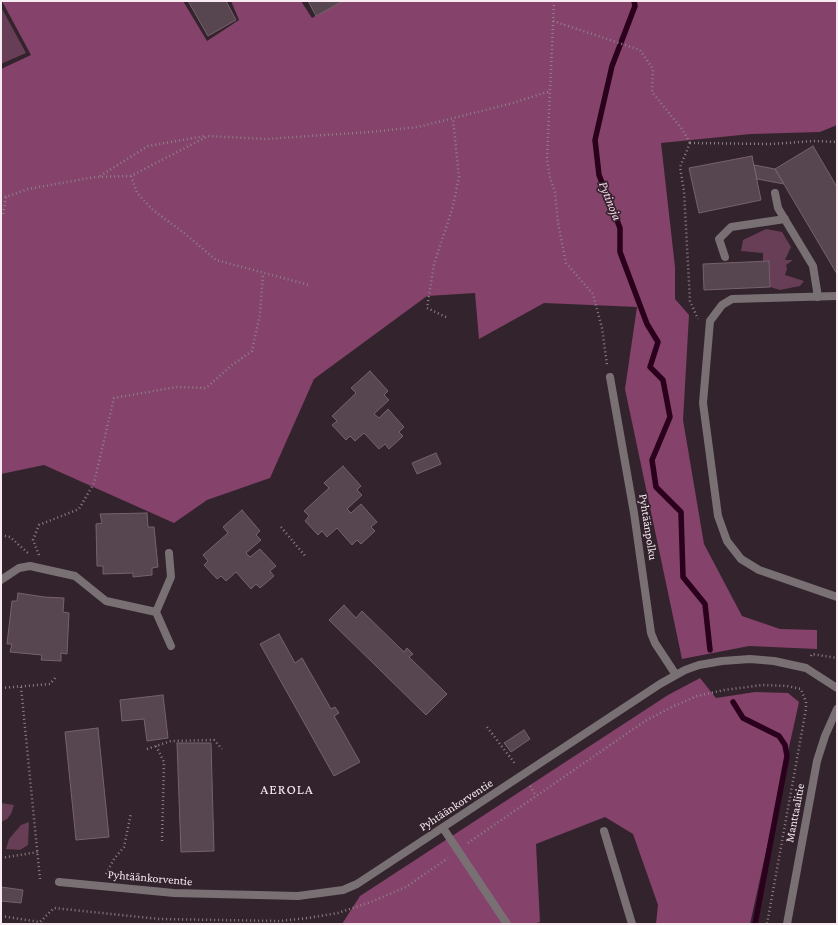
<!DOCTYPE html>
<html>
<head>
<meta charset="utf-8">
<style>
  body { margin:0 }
  #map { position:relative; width:838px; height:925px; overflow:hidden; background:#33232c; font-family:"Crimson Pro",serif }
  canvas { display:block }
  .frame { position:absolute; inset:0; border:2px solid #f7ebf1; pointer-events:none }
</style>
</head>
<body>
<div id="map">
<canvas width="838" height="925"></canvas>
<div class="frame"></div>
</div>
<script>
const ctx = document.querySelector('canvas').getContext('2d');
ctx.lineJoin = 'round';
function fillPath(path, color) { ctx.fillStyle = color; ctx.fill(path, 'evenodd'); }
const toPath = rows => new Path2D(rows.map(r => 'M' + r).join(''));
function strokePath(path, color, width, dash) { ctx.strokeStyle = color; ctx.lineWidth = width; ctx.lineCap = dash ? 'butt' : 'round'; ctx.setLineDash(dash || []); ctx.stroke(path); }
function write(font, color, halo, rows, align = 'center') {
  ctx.font = font + ' "Crimson Pro",serif'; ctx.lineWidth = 3.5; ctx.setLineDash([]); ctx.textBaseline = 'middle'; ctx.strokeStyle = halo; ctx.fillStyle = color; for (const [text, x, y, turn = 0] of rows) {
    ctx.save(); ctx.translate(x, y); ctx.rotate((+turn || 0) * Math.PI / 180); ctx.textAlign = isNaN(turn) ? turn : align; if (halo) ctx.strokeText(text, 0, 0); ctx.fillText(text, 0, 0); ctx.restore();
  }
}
fillPath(toPath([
  [1,7,26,53,1,64],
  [766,229,782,232,791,247,785,260,793,260,786,265,787,269,785,275,804,281,800,286,780,290,770,287,769,261,763,261,763,253,741,251,743,240],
  [1,803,14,805,11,814,7,819,1,822],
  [29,822,28,845,20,850,6,849,9,839,21,825]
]), '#673e56');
fillPath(toPath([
  [2,1,183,1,207,41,239,20,231,1,301,1,312,18,342,1,837,1,837,125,820,132,751,134,661,143,675,267,675,299,689,315,683,420,704,544,742,616,780,629,817,630,817,649,749,646,682,659,625,389,637,307,544,303,479,339,475,293,427,296,314,379,270,478,207,500,174,523,44,465,1,474,1,69,31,55],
  [700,678,716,698,755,692,788,693,799,702,750,924,656,924,658,905,633,834,605,817,536,844,540,922,533,924,342,924,360,896,668,695]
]), '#85426b');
strokePath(toPath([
  [634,1,635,6,612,66,595,140,599,175,620,228,620,252,647,324,658,342,650,367,663,380,670,417,652,460,656,487,681,512,683,577,705,604,710,650],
  [733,702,743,718,779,736,785,745,787,756,755,924]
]), '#2a001c', 5.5);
const building = toPath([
  [188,1,226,1,236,20,208,36,188,1],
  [308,1,340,1,341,2,316,16,308,1],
  [813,146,837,187,837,274,775,169,813,146],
  [752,156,761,200,699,213,689,168,752,156],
  [754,165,775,169,784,184,757,179,754,165],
  [769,261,770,287,704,290,703,264,769,261],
  [370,371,388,391,384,395,389,400,374,414,379,418,388,409,404,427,399,432,403,436,389,449,385,444,379,449,364,433,355,441,350,436,346,440,332,425,337,421,332,416,356,393,351,388,370,371],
  [436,453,441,464,417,474,412,463,436,453],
  [343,466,361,486,357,490,362,495,347,509,351,513,361,504,377,522,371,527,375,531,361,544,357,540,352,545,337,528,327,537,322,531,318,535,305,521,309,516,304,511,329,488,324,483,343,466],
  [242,510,260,531,256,535,261,540,246,553,250,557,260,549,276,566,270,571,274,576,260,588,256,584,251,589,236,572,226,581,221,576,217,579,204,565,208,561,203,555,228,533,223,527,242,510],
  [147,513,148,527,154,527,158,567,152,568,152,575,133,577,133,573,103,574,103,566,97,566,96,524,102,523,100,514,147,513],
  [18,593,44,597,64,598,63,612,69,613,67,654,61,653,61,661,41,660,42,655,10,652,12,644,7,644,12,601,17,601,18,593],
  [344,605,356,618,362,611,404,652,407,648,413,654,409,657,447,694,426,715,329,620,344,605],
  [279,634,295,663,302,658,331,709,335,707,339,713,334,716,360,762,334,776,260,644,279,634],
  [163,695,168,738,147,741,144,719,122,721,120,700,163,695],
  [98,728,109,837,76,840,65,732,98,728],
  [524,730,530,739,511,752,504,743,524,730],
  [177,743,211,743,214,851,181,852,177,743],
  [1,887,23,890,21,903,1,901,1,887]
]);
fillPath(building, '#57454f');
strokePath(building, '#75626d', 1);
strokePath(toPath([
  [554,1,547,159,550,178,555,192,558,223,566,263,593,294,602,328,607,365],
  [553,21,640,50,653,69,652,92,682,129,690,143],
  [690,143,680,167,684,191,690,301,698,319],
  [690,143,771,144,815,141,837,142],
  [100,176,148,146,205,136],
  [131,176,137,193,153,210,184,233,216,260,309,285],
  [1,195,6,197,28,189,95,177,131,176,208,136,265,139,370,132,418,127,513,103,550,91],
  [3,214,6,197],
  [446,317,427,308,434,264,452,210,459,177,453,119],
  [281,527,306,557],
  [1,535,10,537,29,554],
  [39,555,33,540,39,525,79,509,94,483,114,398,176,387,206,388,232,365,252,351,260,314,263,273],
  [811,656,812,654,837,658],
  [21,687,40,879],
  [1,688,50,684,56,677],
  [487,727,516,765],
  [156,746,164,762,162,841],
  [147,749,171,741,214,740,222,749],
  [530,786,536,796],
  [468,843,645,721,674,706,697,696,724,690,763,685,787,686,801,689,806,702,806,709,767,924],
  [1,858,38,852],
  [106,874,114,859,124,847,131,813],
  [1,916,40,922,54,908,159,919,280,921,308,918,338,913,371,902,406,887,448,858]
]), '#8f8188', 2.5, [1, 3]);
strokePath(toPath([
  [775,193,778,208,813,266,818,297],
  [725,257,719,239,731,227,785,219],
  [837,296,732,299,722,305,710,321,703,403,718,516,727,541,741,559,759,570,837,597],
  [1,580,19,568,30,566,75,576,106,601,156,612,171,646],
  [156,612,171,577,169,553],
  [443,828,507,924],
  [604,831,632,924]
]), '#797074', 8);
strokePath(toPath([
  [610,377,634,513,651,633,655,643,676,675],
  [59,882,174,893,298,896,343,890,357,884,660,684,685,670,699,665,722,661,750,659,774,661,806,668,837,688],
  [787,924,817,761,825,736,837,709]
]), '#797074', 8);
write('12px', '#f7ebf1', '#33232c', [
  ["Pyhtäänpolku",648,527,81],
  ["Pyhtäänkorventie",456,805,-33],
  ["Manttaalitie",795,813,-79],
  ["Pyhtäänkorventie",150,878,5]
]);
write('italic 13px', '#fcd3ea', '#33232c', [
  ["Pytinoja",610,201,68]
]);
ctx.letterSpacing = '1px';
write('14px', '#f7ebf1', '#33232c', [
  ["AEROLA",287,790]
]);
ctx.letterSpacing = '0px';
</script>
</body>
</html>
